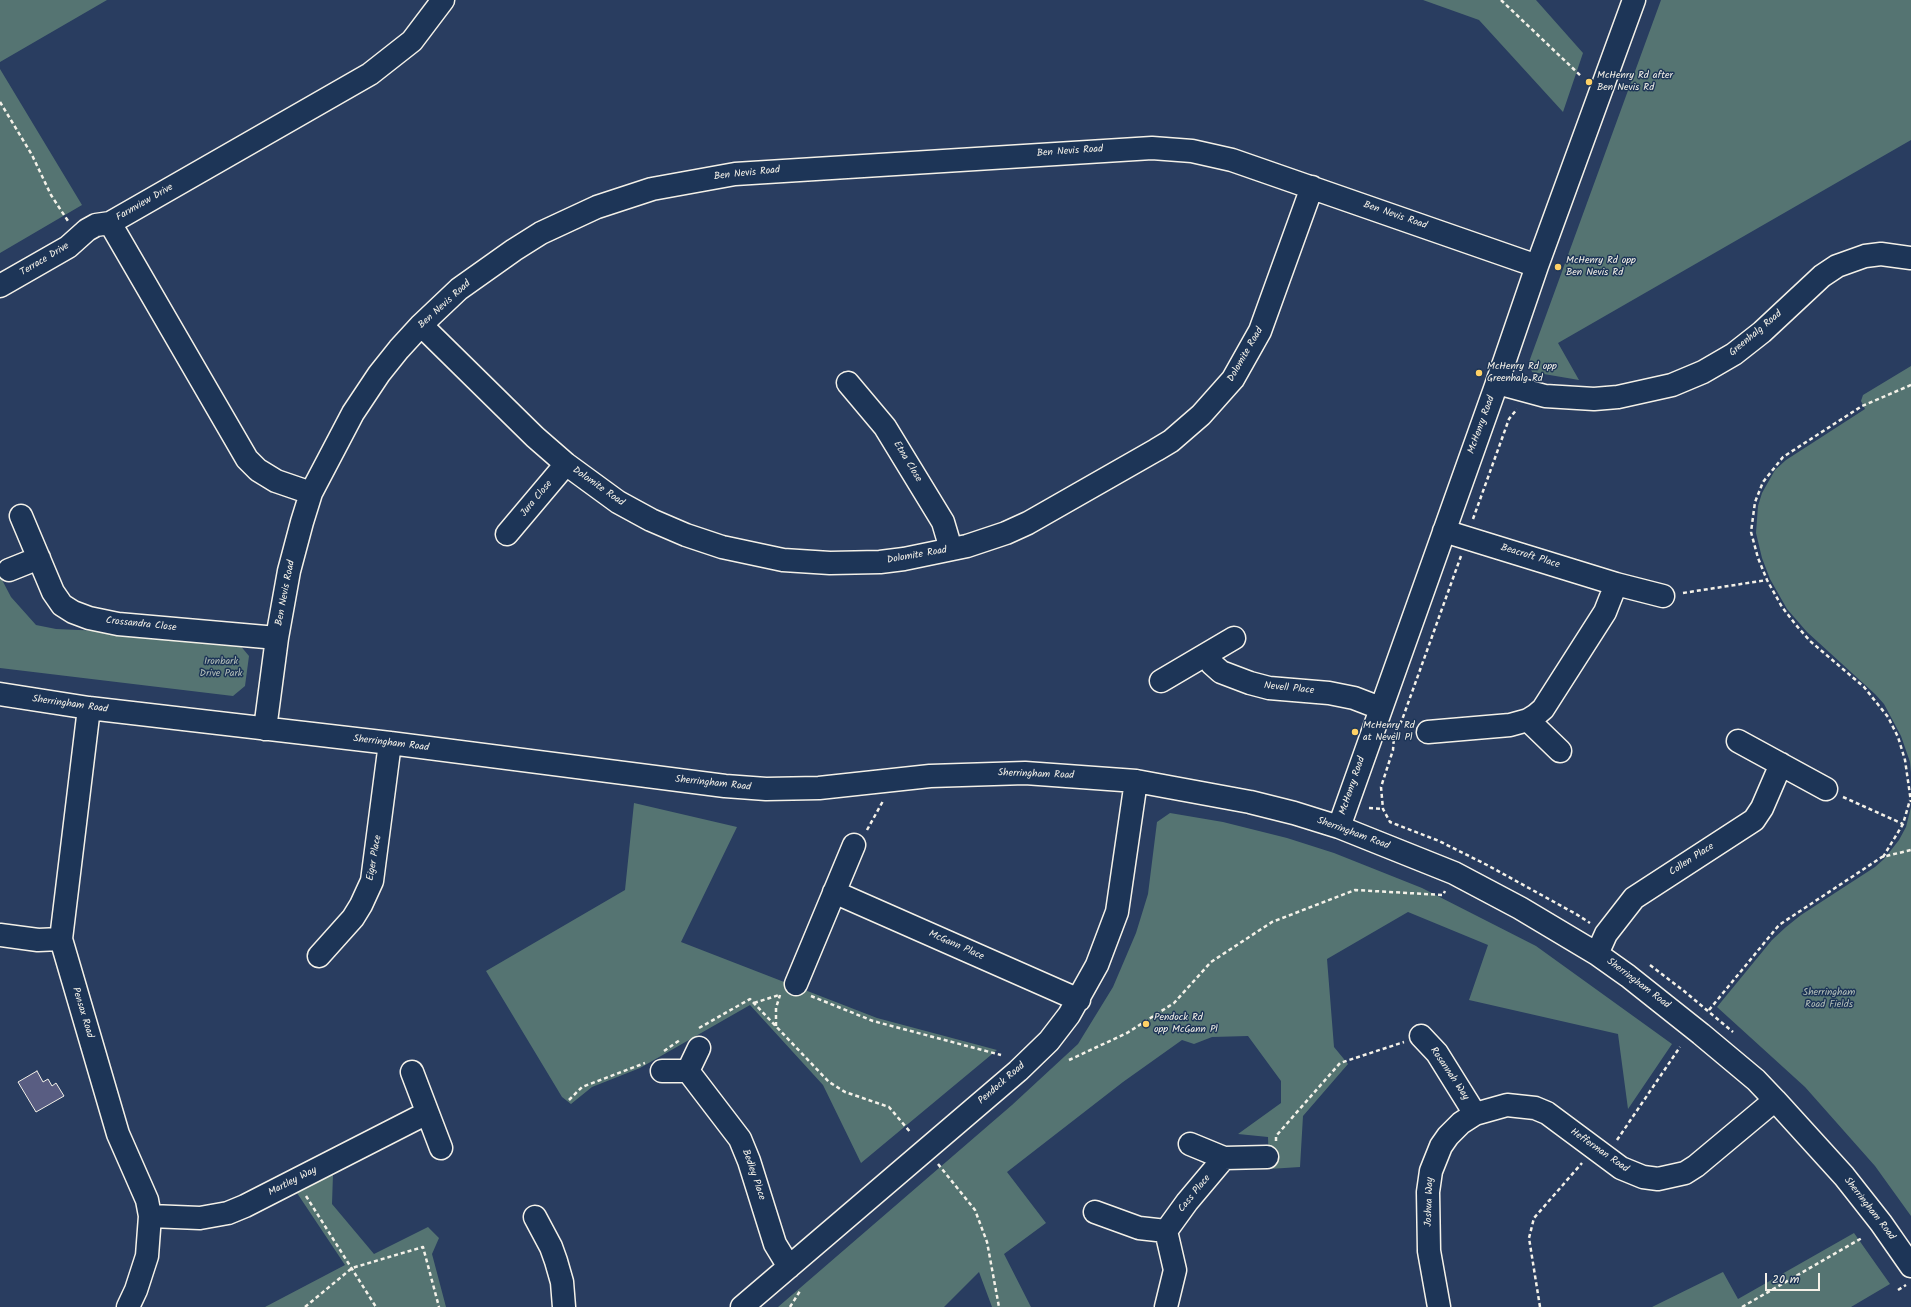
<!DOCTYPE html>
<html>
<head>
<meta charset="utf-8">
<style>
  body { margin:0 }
  #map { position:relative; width:1911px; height:1307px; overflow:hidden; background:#293d60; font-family:Kalam,sans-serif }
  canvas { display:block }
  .scale { position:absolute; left:1765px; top:1273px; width:55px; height:18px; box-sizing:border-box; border:2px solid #f4f1e8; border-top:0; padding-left:5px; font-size:12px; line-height:14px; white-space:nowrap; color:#f4f1e8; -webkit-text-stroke:3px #1d3557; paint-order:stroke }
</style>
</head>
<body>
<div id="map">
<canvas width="1911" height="1307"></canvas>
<div class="scale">20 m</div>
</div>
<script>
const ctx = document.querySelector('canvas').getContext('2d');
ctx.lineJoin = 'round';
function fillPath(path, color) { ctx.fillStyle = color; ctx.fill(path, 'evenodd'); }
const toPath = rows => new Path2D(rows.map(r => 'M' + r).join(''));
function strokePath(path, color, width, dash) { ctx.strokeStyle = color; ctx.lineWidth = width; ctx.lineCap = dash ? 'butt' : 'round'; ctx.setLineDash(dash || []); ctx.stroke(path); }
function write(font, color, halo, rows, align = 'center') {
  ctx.font = font + ' Kalam,sans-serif'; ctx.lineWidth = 3; ctx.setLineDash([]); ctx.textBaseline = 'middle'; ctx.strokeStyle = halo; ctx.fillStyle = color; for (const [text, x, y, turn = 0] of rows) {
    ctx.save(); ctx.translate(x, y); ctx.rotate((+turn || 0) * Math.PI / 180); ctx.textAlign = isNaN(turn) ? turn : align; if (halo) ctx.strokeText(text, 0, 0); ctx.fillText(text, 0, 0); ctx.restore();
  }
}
fillPath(toPath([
  [0,0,107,0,0,62],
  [1423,0,1536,0,1583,53,1563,112,1479,20],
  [1661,0,1911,0,1911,140,1558,343,1579,380,1532,372,1529,362],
  [0,69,82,205,0,253],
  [1911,366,1911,773,1910,762,1901,736,1884,704,1875,694,1807,632,1787,609,1770,579,1762,558,1756,533,1758,506,1762,493,1775,470,1786,460,1865,409,1861,401,1863,395],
  [0,576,11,597,36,625,56,629,102,631,239,644,249,656,245,686,233,696,0,668],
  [634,803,737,827,681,942,877,1018,997,1050,861,1163,823,1085,750,1005,640,1068,592,1087,571,1104,562,1097,486,971,625,890],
  [1911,807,1911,1216,1875,1166,1805,1087,1717,1007,1772,940,1786,927,1801,915,1875,867,1884,859,1899,840,1906,827],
  [1170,813,1223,822,1287,838,1334,853,1422,888,1536,946,1672,1044,1628,1109,1618,1034,1469,1000,1488,945,1408,912,1327,959,1334,1047,1348,1064,1303,1116,1300,1167,1269,1169,1268,1137,1238,1134,1281,1103,1281,1081,1248,1036,1212,1037,1194,1044,1182,1040,1123,1082,1007,1172,1046,1223,1004,1254,1031,1307,992,1307,979,1272,944,1307,778,1307,1012,1105,1078,1044,1113,987,1136,933,1148,894,1157,822],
  [333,1174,332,1204,374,1254,428,1227,439,1238,432,1254,446,1307,265,1307,345,1265,297,1193],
  [1854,1233,1890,1284,1851,1307,1652,1307,1723,1272,1738,1299]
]), '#557472');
const building = toPath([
  [37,1071,43,1082,48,1079,52,1086,56,1083,64,1096,36,1112,18,1082,37,1071]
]);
fillPath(building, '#595d82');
strokePath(building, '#f4f1e8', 1);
const minor = toPath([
  [110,223,247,459,258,470,276,481,311,493],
  [0,286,68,247,87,230,96,225,110,223,370,74,412,41,443,0],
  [421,325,535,437,566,464,618,502,651,520,686,535,722,547,783,560,830,563,880,562,904,559,967,546,1006,533,1028,523,1156,450,1171,441,1201,415,1233,379,1260,331,1312,187],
  [848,383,885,427,943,522,951,549],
  [1497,383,1545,396,1594,399,1618,397,1672,385,1703,372,1734,354,1762,332,1822,276,1837,266,1865,256,1881,254,1911,258],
  [21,516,53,592,62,605,73,612,89,618,118,624,277,638],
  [1444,531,1616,584,1663,596],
  [507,534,566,464],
  [9,570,39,558],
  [1207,654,1212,664,1221,672,1250,683,1269,688,1329,693,1354,698,1380,708],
  [1161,681,1234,638],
  [0,694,89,708,390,743,725,786,766,789,819,788,930,776,1025,773,1136,781,1250,802,1294,813,1339,827,1454,873,1520,908,1597,954,1628,976,1701,1034,1756,1080,1775,1100,1844,1176,1881,1223,1911,1266],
  [89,708,61,939,118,1134,147,1200,150,1216,147,1256,136,1290,128,1307],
  [1528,720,1560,751],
  [265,729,277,638,289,571,302,522,311,493,353,413,379,374,399,349,421,325,459,289,514,250,541,233,597,207,652,189,735,174,1152,148,1192,151,1232,160,1537,266],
  [1428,732,1510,725,1528,720,1536,715,1543,709,1605,612,1616,584],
  [1738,741,1826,789],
  [1339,827,1497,383,1537,266,1634,0],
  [834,892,1079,1000],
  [0,935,38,940,61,939],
  [1597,954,1606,934,1634,898,1754,820,1762,808,1781,764],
  [319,956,353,918,361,905,372,881,390,743],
  [796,984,854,845],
  [1421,1036,1437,1053,1475,1114],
  [662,1071,688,1071,740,1139,749,1161,775,1244,789,1267],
  [688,1071,699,1048],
  [412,1072,441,1148],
  [1190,1144,1224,1158,1267,1157],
  [1095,1212,1139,1228,1166,1231],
  [150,1216,200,1218,228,1213,245,1206,427,1113],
  [535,1217,551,1247,556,1261,562,1282,564,1307],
  [742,1307,1018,1071,1049,1041,1069,1015,1097,965,1117,912,1136,781],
  [1166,1307,1175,1270,1166,1231,1187,1202,1224,1158],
  [1439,1307,1429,1251,1428,1192,1431,1171,1441,1146,1448,1136,1461,1123,1475,1114,1507,1105,1535,1108,1547,1113,1621,1168,1643,1177,1658,1179,1685,1173,1696,1166,1775,1100]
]);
strokePath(minor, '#f4f1e8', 25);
strokePath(toPath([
  [1501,0,1582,77],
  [0,102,32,155,51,195,68,221],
  [1911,385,1862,406,1783,457,1763,482,1755,502,1751,532,1758,558,1767,580,1782,607,1796,625,1810,641,1864,687,1888,717,1898,737,1905,760,1911,802],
  [1473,519,1509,419,1517,409],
  [1461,556,1402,720,1394,736,1393,750,1381,787,1383,809,1390,822,1439,841,1487,865,1576,914,1590,923],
  [1683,593,1767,580],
  [1843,797,1903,824],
  [1369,808,1383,809],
  [867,830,883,801],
  [1883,857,1903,824,1910,800],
  [1650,965,1684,991,1733,1032],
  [811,996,873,1021,1001,1055],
  [754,1003,779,995],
  [1709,1010,1779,925,1882,857,1911,850],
  [776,1026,776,1008,780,995],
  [699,1028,750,999,829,1082,845,1092,889,1107,911,1133],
  [664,1051,680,1040],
  [1069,1060,1127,1033,1174,1003,1211,962,1272,922,1355,890,1443,895,1445,891],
  [569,1100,582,1087,645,1063],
  [1617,1140,1680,1047],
  [1276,1141,1276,1136,1340,1063,1404,1042],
  [938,1164,975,1210,987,1242,999,1307],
  [306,1196,376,1307],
  [1898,1290,1906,1285],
  [305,1307,352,1268,423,1247,439,1307],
  [790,1307,800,1291],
  [1540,1307,1529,1238,1534,1218,1582,1163],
  [1742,1307,1862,1238]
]), '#f4f1e8', 2.5, [4, 3]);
strokePath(minor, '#1d3557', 22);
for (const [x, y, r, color] of [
  [1589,82,4,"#ffd166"],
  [1558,267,4,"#ffd166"],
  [1479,373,4,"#ffd166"],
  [1355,732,4,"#ffd166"],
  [1146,1024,4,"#ffd166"]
]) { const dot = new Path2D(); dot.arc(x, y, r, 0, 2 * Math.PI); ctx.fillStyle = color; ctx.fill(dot); strokePath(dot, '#1d3557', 1.5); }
write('10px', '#f4f1e8', '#1d3557', [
  ["McHenry Rd after",1597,76],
  ["Ben Nevis Rd",1597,88],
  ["McHenry Rd opp",1566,261],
  ["Ben Nevis Rd",1566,273],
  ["McHenry Rd opp",1487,367],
  ["Greenhalg Rd",1487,379],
  ["McHenry Rd",1363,726],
  ["at Nevell Pl",1363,738],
  ["Pendock Rd",1154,1018],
  ["opp McGann Pl",1154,1030]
], 'left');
write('10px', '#f4f1e8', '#1d3557', [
  ["Ben Nevis Road",1070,152,-4],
  ["Ben Nevis Road",747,174,-6],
  ["Farmview Drive",145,203,-30],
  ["Ben Nevis Road",1395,216,19],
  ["Terrace Drive",45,260,-31],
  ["Ben Nevis Road",445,305,-42],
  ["Greenhalg Road",1756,334,-40],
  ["Dolomite Road",1246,355,-60],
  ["McHenry Road",1482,425,-70],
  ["Etna Close",907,462,59],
  ["Dolomite Road",598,487,35],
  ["Jura Close",537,499,-50],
  ["Dolomite Road",917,556,-10],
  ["Beacroft Place",1530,557,17],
  ["Ben Nevis Road",286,593,-79],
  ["Crossandra Close",141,625,6],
  ["Nevell Place",1289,689,6],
  ["Sherringham Road",70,705,8],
  ["Sherringham Road",391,744,7],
  ["Sherringham Road",1036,775,2],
  ["Sherringham Road",713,784,6],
  ["McHenry Road",1353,786,-71],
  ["Sherringham Road",1353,834,20],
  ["Eiger Place",375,858,-80],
  ["Collen Place",1692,860,-33],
  ["McGann Place",956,946,24],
  ["Sherringham Road",1638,984,37],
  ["Pensax Road",82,1013,73],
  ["Rosannah Way",1449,1074,56],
  ["Pendock Road",1002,1084,-41],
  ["Hefferman Road",1599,1151,35],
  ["Bedley Place",753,1175,71],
  ["Martley Way",293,1182,-27],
  ["Cass Place",1195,1194,-51],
  ["Joshua Way",1430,1202,-88],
  ["Sherringham Road",1869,1209,52]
]);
write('10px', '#b4bfb9', '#1d3557', [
  ["Ironbark",221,662],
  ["Drive Park",221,674],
  ["Sherringham",1829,993],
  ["Road Fields",1829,1005]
]);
</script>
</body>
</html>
